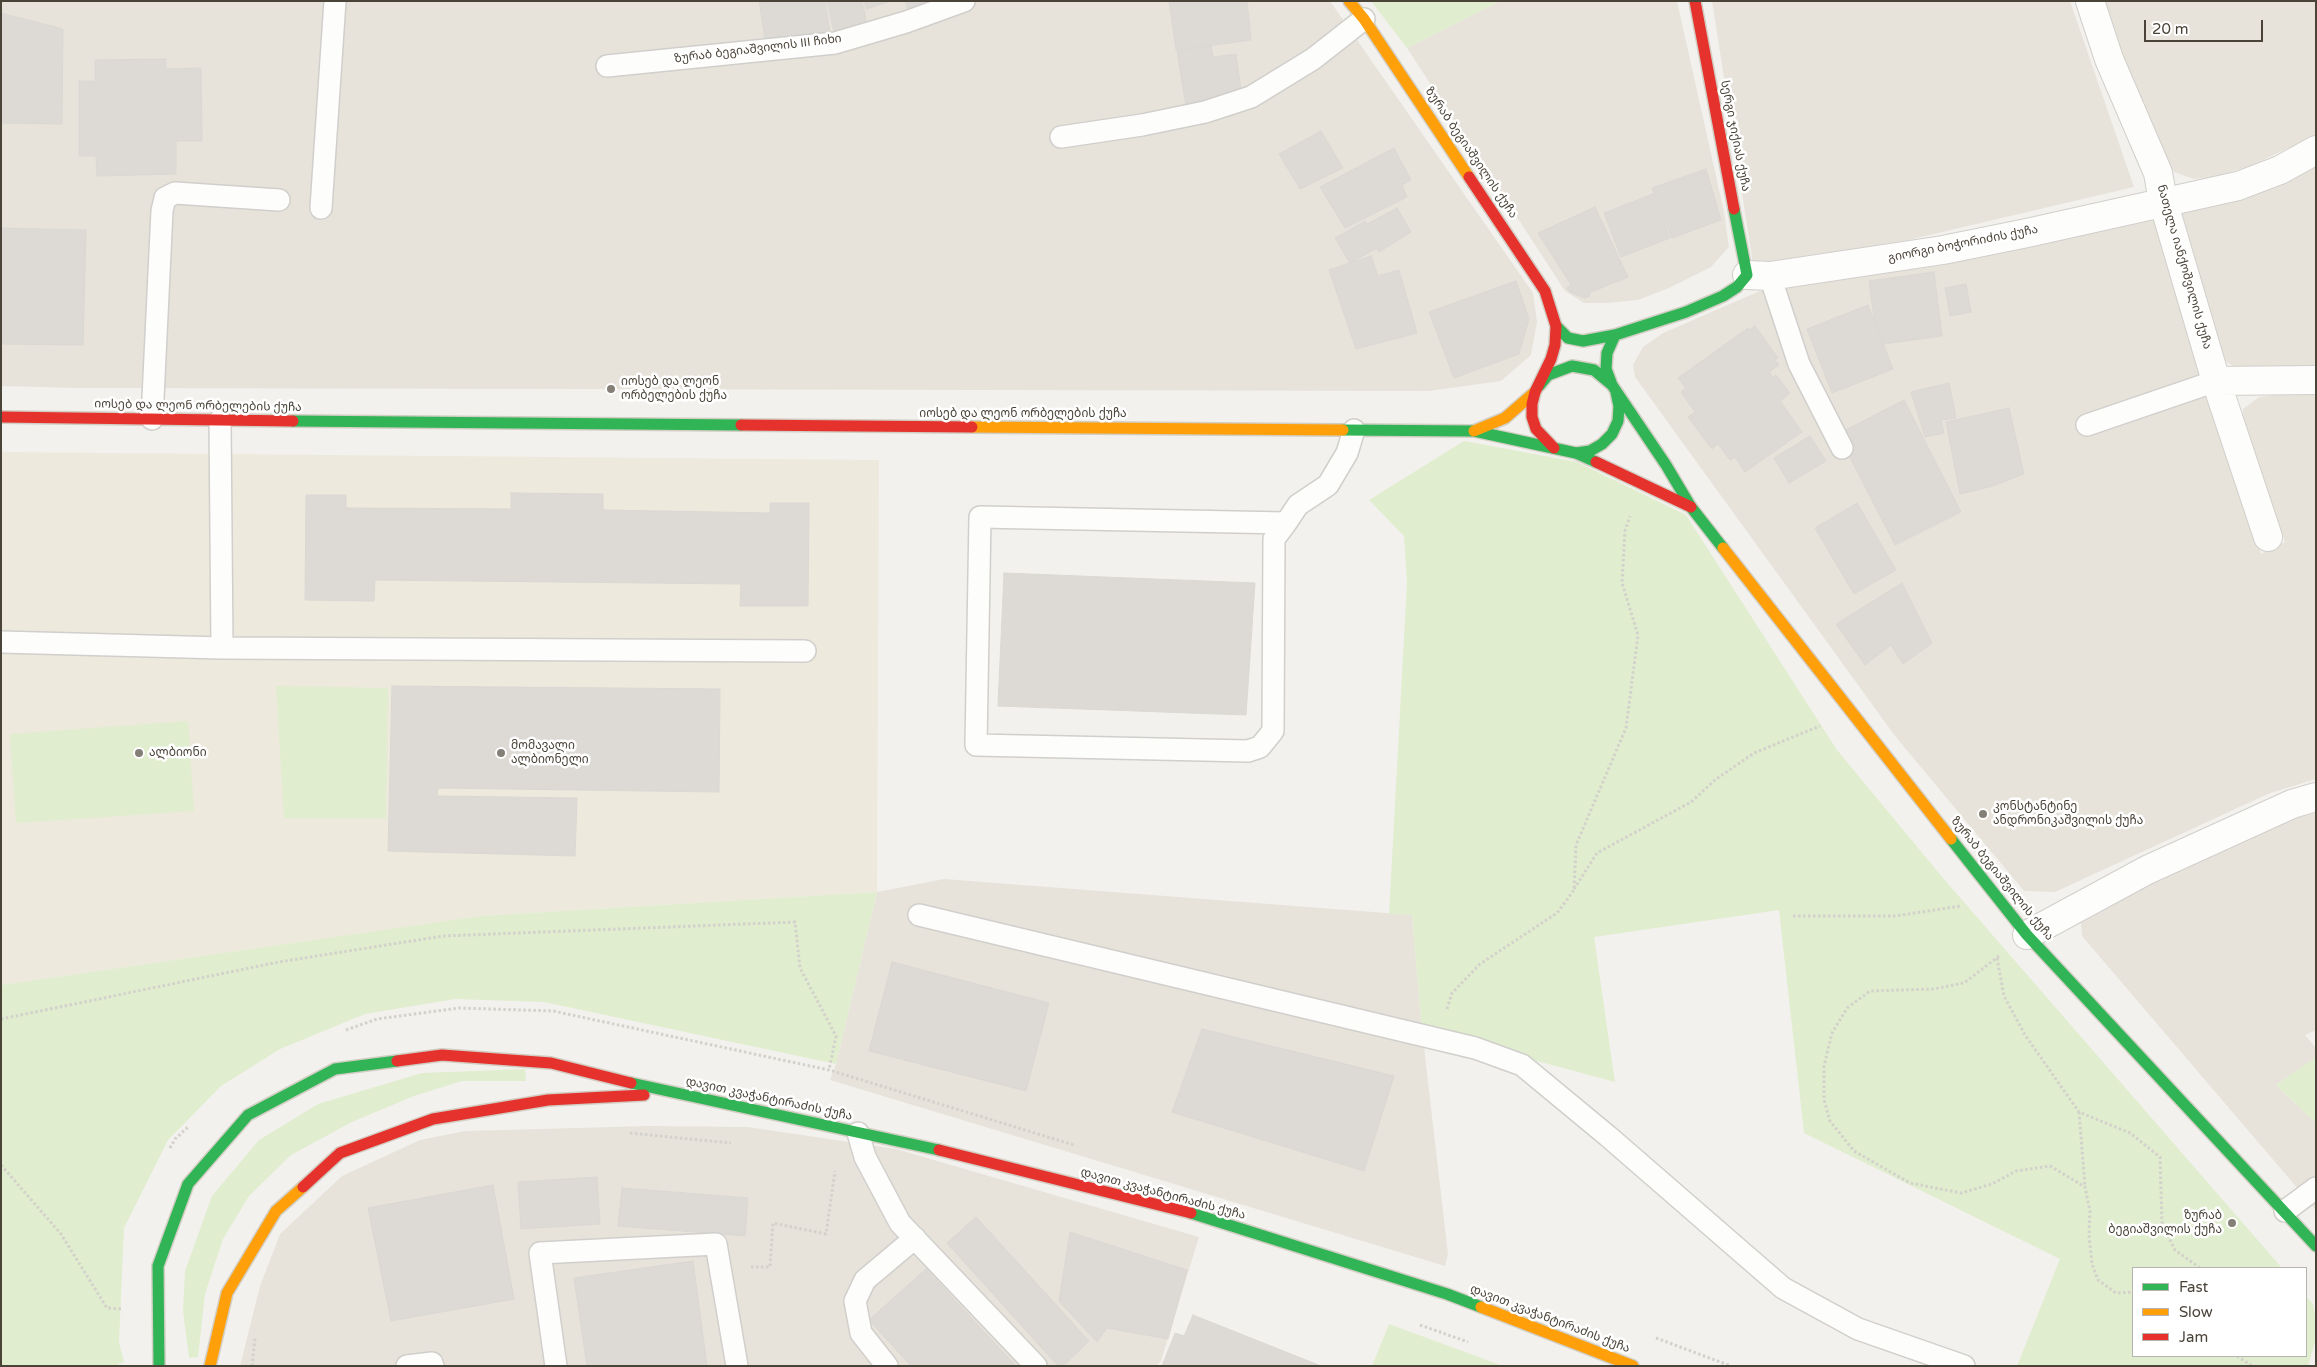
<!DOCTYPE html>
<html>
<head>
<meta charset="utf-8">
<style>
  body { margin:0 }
  #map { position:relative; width:2317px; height:1367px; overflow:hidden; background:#f3f1ed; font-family:"Varela Round",sans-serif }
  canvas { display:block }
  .frame { position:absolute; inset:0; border:2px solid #4a4338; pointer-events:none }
  .legend { position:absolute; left:2132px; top:1267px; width:175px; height:90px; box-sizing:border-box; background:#fff; border:1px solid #b7b4af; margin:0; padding:6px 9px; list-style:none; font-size:15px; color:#4a4338 }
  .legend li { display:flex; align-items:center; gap:10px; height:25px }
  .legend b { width:25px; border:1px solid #b7b4af }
  .scale { position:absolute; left:2144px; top:20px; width:119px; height:22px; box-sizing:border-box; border:2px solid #4a4338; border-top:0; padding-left:6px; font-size:15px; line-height:18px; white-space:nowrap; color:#4a4338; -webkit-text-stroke:4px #fff; paint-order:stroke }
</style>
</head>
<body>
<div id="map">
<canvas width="2317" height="1367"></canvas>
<div class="frame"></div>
<ul class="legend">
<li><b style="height:6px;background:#30b455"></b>Fast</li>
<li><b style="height:6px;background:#ff9f0a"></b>Slow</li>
<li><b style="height:6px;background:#e5322d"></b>Jam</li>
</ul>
<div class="scale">20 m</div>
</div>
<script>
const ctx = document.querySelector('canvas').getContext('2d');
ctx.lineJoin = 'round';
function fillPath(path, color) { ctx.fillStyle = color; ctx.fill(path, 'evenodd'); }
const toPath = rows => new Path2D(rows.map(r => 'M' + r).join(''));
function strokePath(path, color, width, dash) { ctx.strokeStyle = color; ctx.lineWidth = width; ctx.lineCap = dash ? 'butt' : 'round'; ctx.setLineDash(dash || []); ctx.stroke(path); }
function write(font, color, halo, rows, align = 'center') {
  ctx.font = font + ' "Varela Round","Noto Sans Georgian",sans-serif'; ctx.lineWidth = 5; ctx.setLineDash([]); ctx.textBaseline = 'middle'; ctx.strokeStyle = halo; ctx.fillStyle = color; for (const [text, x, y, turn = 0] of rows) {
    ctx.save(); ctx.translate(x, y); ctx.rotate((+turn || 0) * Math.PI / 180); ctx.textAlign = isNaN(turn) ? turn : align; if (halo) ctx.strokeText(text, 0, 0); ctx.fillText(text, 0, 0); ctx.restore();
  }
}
fillPath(toPath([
  [1,1,1330,1,1533,293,1537,322,1531,355,1501,381,1429,391,75,388,1,386],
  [1500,1,1677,1,1724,212,1729,247,1711,267,1669,288,1638,300,1608,303,1584,303,1565,291,1407,48],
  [1712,1,2070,1,2134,187,1904,241,1753,264],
  [2103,1,2316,1,2316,136,2249,166,2215,177,2194,179,2174,172,2115,51],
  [2316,160,2316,369,2239,369,2222,360,2180,212],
  [2154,217,2261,554,2285,542,2243,425,2243,409,2259,397,2276,395,2316,394,2316,779,2270,793,2055,892,2024,891,1895,736,1635,377,1633,365,1643,347,1663,333,1760,291,1943,265],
  [2316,813,2316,1030,2305,1035,2316,1048,2316,1057,2276,1085,2316,1123,2316,1210,2082,936,2081,923,2091,912,2247,839,2291,819],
  [944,879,1412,915,1422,1030,1448,1254,1445,1266,830,1080,836,1064,877,892],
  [650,1126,748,1127,896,1149,1199,1237,1161,1361,1156,1366,240,1366,260,1286,280,1234,342,1176,420,1140,465,1131]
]), '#e7e3db');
fillPath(toPath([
  [1,452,879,460,877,892,480,916,1,985]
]), '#ede9dd');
fillPath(toPath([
  [1371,1,1500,1,1407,48],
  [1464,441,1577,462,1686,515,1837,750,1943,878,2282,1268,2133,1268,2133,1356,2306,1356,2306,1296,2313,1304,2316,1319,2316,1339,2308,1366,2017,1366,2060,1259,1804,1133,1779,910,1594,937,1615,1082,1422,1030,1412,915,1389,914,1407,583,1404,536,1369,500],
  [276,686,388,688,386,818,284,818],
  [188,721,194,811,16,823,10,734],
  [877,892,836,1064,544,1002,455,999,365,1014,280,1049,221,1086,168,1140,124,1228,119,1342,124,1362,114,1366,1,1366,1,985,480,916],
  [2316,1057,2316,1123,2276,1085],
  [525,1069,526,1081,462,1081,414,1096,352,1122,291,1155,249,1196,223,1239,205,1294,198,1357,189,1358,183,1311,185,1271,212,1196,259,1140,318,1104,422,1073],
  [1389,1324,1503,1366,1372,1366]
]), '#e0edce');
const building = toPath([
  [759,1,825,1,832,45,767,51,759,1],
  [827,1,862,1,868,29,835,37,827,1],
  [864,1,891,1,866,9,864,1],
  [905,1,960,1,911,18,905,1],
  [1169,1,1247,1,1251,40,1176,50,1169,1],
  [1,13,63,29,62,124,1,123,1,13],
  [1211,46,1213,57,1236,54,1242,97,1186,106,1177,51,1211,46],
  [166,59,166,69,201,68,202,141,176,141,176,174,97,176,96,156,79,156,79,81,95,81,95,60,166,59],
  [1321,131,1343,168,1300,189,1279,154,1321,131],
  [1394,148,1411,180,1402,185,1407,197,1345,228,1320,187,1394,148],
  [1706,169,1721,220,1672,238,1652,188,1706,169],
  [1653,194,1670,238,1621,257,1604,213,1653,194],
  [1595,207,1628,277,1589,293,1590,296,1585,298,1570,292,1567,288,1571,285,1538,233,1595,207],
  [1397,208,1411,232,1379,252,1377,248,1350,263,1335,238,1365,221,1367,224,1397,208],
  [1,228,86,230,83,345,1,344,1,228],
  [1371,256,1378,276,1399,270,1417,333,1356,349,1329,270,1371,256],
  [1934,272,1942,336,1884,344,1874,318,1869,281,1934,272],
  [1516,281,1529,319,1519,354,1454,378,1429,312,1516,281],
  [1966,284,1971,312,1950,316,1945,288,1966,284],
  [1868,305,1893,369,1832,393,1807,329,1868,305],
  [1755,326,1778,358,1775,360,1779,365,1769,372,1773,377,1776,375,1790,393,1780,401,1802,432,1745,472,1735,457,1730,460,1718,444,1712,449,1688,417,1695,412,1681,392,1686,388,1678,378,1748,328,1750,330,1755,326],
  [1949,383,1956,418,1941,420,1944,433,1925,437,1911,392,1949,383],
  [1904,400,1961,512,1895,545,1838,434,1904,400],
  [2009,408,2024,474,1993,486,1960,494,1946,422,2009,408],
  [1810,436,1826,461,1789,483,1774,458,1810,436],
  [511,493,603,494,603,510,770,513,770,503,809,503,808,606,740,606,741,584,375,580,374,601,305,600,306,495,346,495,346,508,511,509,511,493],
  [1857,503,1896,570,1854,594,1815,528,1857,503],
  [1004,573,1255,583,1246,715,998,706,1004,573],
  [1902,583,1932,643,1903,664,1891,645,1865,665,1836,624,1902,583],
  [392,686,720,689,719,792,438,788,437,796,577,798,575,856,388,851,392,686],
  [892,962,1049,1003,1026,1091,869,1051,892,962],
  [1202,1029,1394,1076,1364,1171,1172,1112,1202,1029],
  [597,1177,600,1224,521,1229,518,1182,597,1177],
  [493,1185,514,1299,391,1321,368,1208,493,1185],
  [622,1188,748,1198,745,1236,618,1226,622,1188],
  [976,1217,1089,1341,1063,1366,1058,1366,947,1243,976,1217],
  [1070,1232,1187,1270,1168,1339,1107,1328,1097,1342,1059,1301,1070,1232],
  [693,1261,707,1366,587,1366,574,1278,693,1261],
  [926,1269,1016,1366,911,1366,869,1320,926,1269],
  [1193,1315,1321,1366,1162,1366,1175,1333,1184,1336,1193,1315]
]);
fillPath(building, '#dddad5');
strokePath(building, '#dbd8d3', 1);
const lane = toPath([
  [607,66,835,43,906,22,964,1],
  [1061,137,1142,125,1205,112,1251,97,1313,59,1364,19],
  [321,208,335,1],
  [1770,276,1799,364,1842,448],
  [152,419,162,211,165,198,175,193,279,200],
  [220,420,222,648],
  [2087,425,2216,381],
  [1286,523,980,517,976,745,1248,751,1260,747,1273,731,1274,539,1286,523,1298,505,1328,485,1347,453,1354,430],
  [1,642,222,648,805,651],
  [919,915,1475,1048,1522,1065,1609,1137,1783,1288,1858,1329,1964,1366],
  [858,1133,865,1157,900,1223,1036,1366],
  [2285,1211,2316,1188],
  [407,1366,432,1363,433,1366],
  [556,1366,540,1253,716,1244,737,1366],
  [887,1366,861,1333,855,1301,865,1280,915,1238]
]);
const street = toPath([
  [2090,1,2109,59,2158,173,2163,201,2216,381,2268,537],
  [1747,275,1770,276,1943,250,2027,233,2238,186,2280,170,2316,150],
  [2216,381,2316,380],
  [2027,935,2147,870,2292,804,2316,797]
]);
const fast = toPath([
  [1556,326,1568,338,1583,341,1615,335,1686,312,1723,296,1737,287,1747,275,1734,209],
  [1615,335,1607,353,1606,369,1612,385,1666,465,1691,507,1723,548],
  [1539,386,1548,375,1572,366,1594,370,1612,385],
  [293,421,741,425],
  [1343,430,1474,431,1576,453,1596,462],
  [1576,453,1590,451,1602,444,1612,434,1618,421,1619,406,1616,392],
  [1951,839,2027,935,2316,1246],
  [631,1083,939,1150],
  [1191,1213,1447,1294,1481,1307],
  [159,1366,158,1266,188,1184,248,1115,335,1069,397,1061]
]);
const slow = toPath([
  [1349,1,1364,19,1469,177],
  [972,427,1343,430],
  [1474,431,1505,418,1535,392],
  [1723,548,1951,839],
  [1481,1307,1633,1366],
  [210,1366,227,1293,276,1211,303,1187]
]);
const jam = toPath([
  [1695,1,1734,209],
  [1469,177,1545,291,1556,326,1555,345,1551,359,1535,392,1532,404,1532,417,1536,429,1554,448],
  [1,417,293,421],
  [741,425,972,427],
  [1596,462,1691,507],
  [397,1061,442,1055,551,1063,631,1083],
  [939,1150,1191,1213],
  [303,1187,340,1153,433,1119,548,1100,644,1095]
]);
strokePath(lane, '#d1cfcb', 24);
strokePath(street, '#d1cfcb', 30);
strokePath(fast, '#d2cec4', 14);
strokePath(slow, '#d2cec4', 14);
strokePath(jam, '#d2cec4', 14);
strokePath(toPath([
  [1574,889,1597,853,1691,802,1715,780,1754,753,1820,726],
  [1793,916,1895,916,1961,906],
  [1999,956,1964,983,1933,989,1870,991,1847,1008,1832,1033,1824,1066,1824,1100,1830,1121,1854,1151,1910,1183,1961,1193,1992,1184,2016,1171,2050,1166,2085,1187,2090,1211,2089,1235,2092,1264,2098,1280,2116,1293,2133,1292],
  [1997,958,2004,996,2025,1035,2079,1112,2130,1133,2160,1157,2162,1224,2175,1250,2200,1268],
  [1447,1009,1452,993,1480,964,1557,913,1574,890,1576,845,1626,728,1638,635,1622,583,1625,531,1630,516],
  [1,1019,279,962,443,936,795,922,800,968,836,1036,829,1070],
  [346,1030,377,1019,459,1008,553,1011,829,1070,1074,1145],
  [2079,1112,2085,1186],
  [630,1133,731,1143],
  [170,1148,175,1139,188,1127],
  [1,1165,61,1234,107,1308,123,1309],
  [751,1267,770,1267,773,1223,826,1234,835,1171],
  [1420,1325,1468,1342],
  [1656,1338,1731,1366],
  [2237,1356,2252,1366],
  [252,1366,255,1338]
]), '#d3d1cb', 3, [2.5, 2.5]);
strokePath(lane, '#fdfdfc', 21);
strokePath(street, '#fdfdfc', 28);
strokePath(fast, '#30b455', 11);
strokePath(slow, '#ff9f0a', 11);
strokePath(jam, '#e5322d', 11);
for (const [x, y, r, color] of [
  [611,389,5,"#858077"],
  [139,753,5,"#858077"],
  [501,753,5,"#858077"],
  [1983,814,5,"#858077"],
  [2232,1223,5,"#858077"]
]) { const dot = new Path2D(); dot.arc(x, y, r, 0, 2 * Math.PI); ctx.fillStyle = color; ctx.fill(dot); strokePath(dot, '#fff', 2); }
write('12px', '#4a4338', '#fff', [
  ["ზურაბ ბეგიაშვილის III ჩიხი",758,49,-7],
  ["სერგი ჯიქიას ქუჩა",1735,136,79],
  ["ზურაბ ბეგიაშვილის ქუჩა",1471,153,56],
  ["გიორგი ბოჭორიძის ქუჩა",1963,244,-11],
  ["ნათელა იანქოშვილის ქუჩა",2184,267,74],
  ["იოსებ და ლეონ ორბელების ქუჩა",198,406,1],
  ["იოსებ და ლეონ ორბელების ქუჩა",1023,414],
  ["ზურაბ ბეგიაშვილის ქუჩა",2002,879,51],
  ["დავით კვაჭანტირაძის ქუჩა",769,1099,12],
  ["დავით კვაჭანტირაძის ქუჩა",1163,1194,15],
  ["დავით კვაჭანტირაძის ქუჩა",1550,1319,21]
]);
write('12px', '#4a4338', '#fff', [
  ["იოსებ და ლეონ",621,382],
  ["ორბელების ქუჩა",621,396],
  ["მომავალი",511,746],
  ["ალბიონელი",511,760],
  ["ალბიონი",149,753],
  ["კონსტანტინე",1993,807],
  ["ანდრონიკაშვილის ქუჩა",1993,821],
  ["ზურაბ",2222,1216,"right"],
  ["ბეგიაშვილის ქუჩა",2222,1230,"right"]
], 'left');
</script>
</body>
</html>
